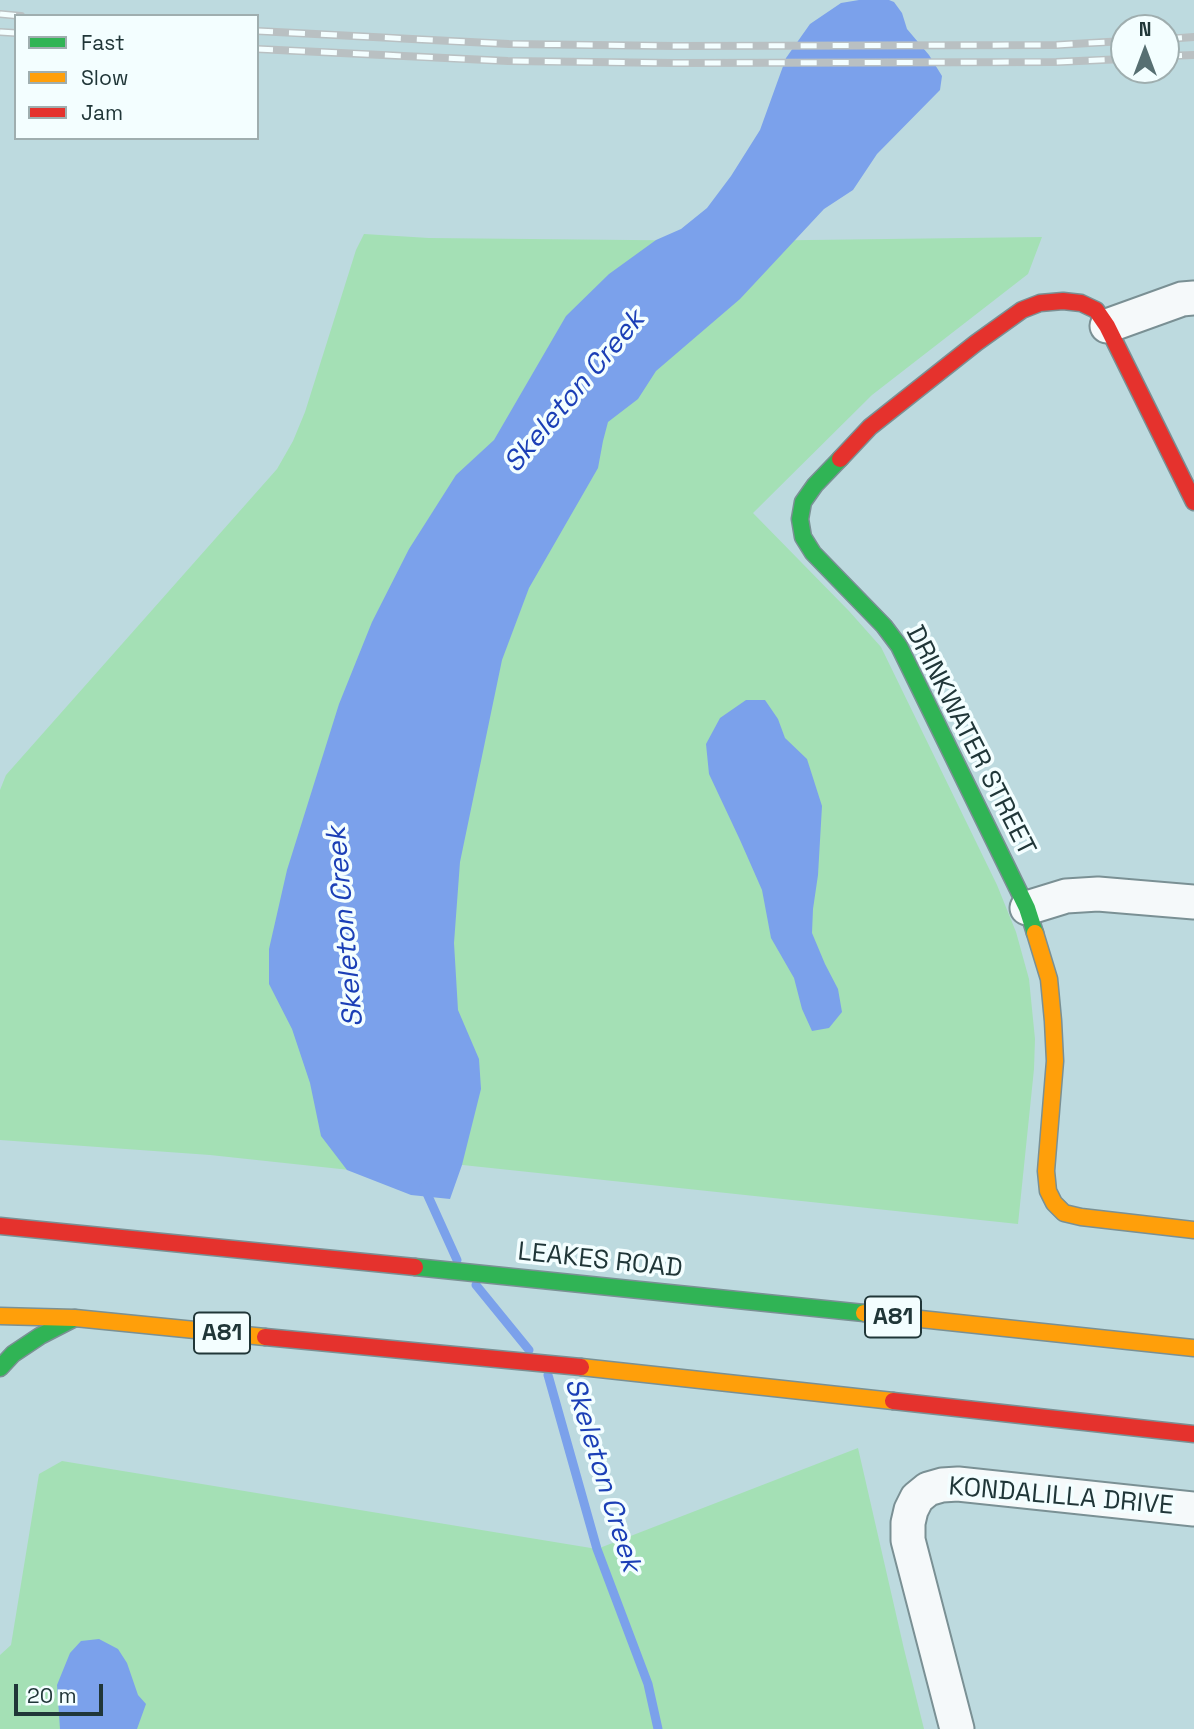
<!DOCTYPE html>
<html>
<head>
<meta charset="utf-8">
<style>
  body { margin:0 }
  #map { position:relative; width:1194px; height:1729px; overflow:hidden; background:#bddadf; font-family:"Space Grotesk",sans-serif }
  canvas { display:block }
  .legend { position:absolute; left:14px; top:14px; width:245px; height:126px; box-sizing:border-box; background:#f3feff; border:2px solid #9faeaf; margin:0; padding:9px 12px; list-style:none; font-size:21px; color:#203638 }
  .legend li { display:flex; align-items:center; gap:14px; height:35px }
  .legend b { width:35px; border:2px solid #9faeaf }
  .north { position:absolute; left:1110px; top:14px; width:70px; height:70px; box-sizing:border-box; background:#f3feff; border:2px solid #9faeaf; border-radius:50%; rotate:0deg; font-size:19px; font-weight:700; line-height:28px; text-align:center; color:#203638 }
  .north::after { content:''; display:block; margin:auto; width:24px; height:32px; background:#576f72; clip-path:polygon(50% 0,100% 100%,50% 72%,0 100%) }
  .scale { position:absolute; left:14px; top:1684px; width:89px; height:32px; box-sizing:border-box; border:4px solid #203638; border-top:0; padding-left:9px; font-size:21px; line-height:24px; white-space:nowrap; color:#203638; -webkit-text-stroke:5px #f3feff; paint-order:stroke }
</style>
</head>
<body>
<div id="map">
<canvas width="1194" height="1729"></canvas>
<ul class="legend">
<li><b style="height:9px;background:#30b455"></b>Fast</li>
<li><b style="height:9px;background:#ff9f0a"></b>Slow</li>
<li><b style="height:9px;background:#e5322d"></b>Jam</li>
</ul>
<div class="north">N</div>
<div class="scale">20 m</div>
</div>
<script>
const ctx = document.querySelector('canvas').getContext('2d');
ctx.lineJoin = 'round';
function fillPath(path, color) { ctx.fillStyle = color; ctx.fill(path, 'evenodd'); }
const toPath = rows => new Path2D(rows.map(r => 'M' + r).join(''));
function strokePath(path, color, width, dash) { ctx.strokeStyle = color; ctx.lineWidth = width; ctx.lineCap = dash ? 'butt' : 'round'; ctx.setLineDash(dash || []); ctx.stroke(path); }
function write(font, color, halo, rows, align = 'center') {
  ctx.font = font + ' "Space Grotesk",sans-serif'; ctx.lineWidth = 7; ctx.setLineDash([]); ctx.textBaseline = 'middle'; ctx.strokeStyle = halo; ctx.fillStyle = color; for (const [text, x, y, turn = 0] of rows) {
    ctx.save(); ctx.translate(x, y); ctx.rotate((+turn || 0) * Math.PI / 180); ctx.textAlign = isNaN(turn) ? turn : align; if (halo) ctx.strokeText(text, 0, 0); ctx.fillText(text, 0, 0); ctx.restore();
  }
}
fillPath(toPath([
  [364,234,429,238,732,241,1042,237,1028,274,872,395,753,513,849,611,881,647,997,885,1016,932,1029,979,1035,1039,1034,1069,1018,1224,425,1161,415,1177,210,1155,0,1140,0,790,6,775,277,469,293,441,305,412,356,250],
  [858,1448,904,1649,924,1729,0,1729,0,1655,11,1645,39,1474,62,1461,597,1549]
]), '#a4e0b5');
fillPath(toPath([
  [859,0,889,0,894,2,902,13,907,29,929,55,942,76,940,90,877,154,853,190,824,209,740,299,656,371,638,399,608,422,603,441,598,468,529,588,502,660,460,862,454,943,458,1010,479,1059,481,1089,462,1165,450,1199,411,1195,347,1170,321,1136,310,1083,292,1029,269,984,269,949,287,870,339,704,372,622,409,549,456,475,494,440,566,316,609,274,656,240,681,229,707,208,731,176,760,130,786,58,810,24,841,3],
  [746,700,765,700,778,719,785,738,807,759,822,806,818,875,813,909,812,933,825,964,838,989,842,1012,829,1028,812,1031,802,1009,794,978,771,938,762,890,740,840,709,774,706,744,720,718],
  [99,1639,118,1649,127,1663,138,1695,146,1704,137,1729,60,1729,57,1685,70,1653,81,1641]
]), '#7ba1eb');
strokePath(toPath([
  [424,1187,457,1260],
  [476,1285,529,1350],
  [548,1375,597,1549,648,1684,658,1729]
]), '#7ba1eb', 9);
const street = toPath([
  [1107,326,1182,299,1194,298],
  [1027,908,1066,896,1098,894,1194,902],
  [957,1729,908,1540,908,1523,911,1510,917,1498,928,1489,942,1485,958,1484,1194,1509]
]);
const fast = toPath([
  [840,459,815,485,803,502,800,519,803,537,813,553,884,626,899,646,1027,908,1035,933],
  [415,1267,864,1313],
  [0,1368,13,1354,40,1336,75,1318]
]);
const slow = toPath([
  [1035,933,1049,979,1053,1021,1055,1061,1046,1171,1048,1191,1054,1203,1064,1213,1081,1217,1194,1230],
  [864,1313,1194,1348],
  [0,1316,75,1318,265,1337],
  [581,1367,893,1401]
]);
const jam = toPath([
  [840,459,870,427,976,343,1022,310,1040,303,1063,301,1081,303,1096,310,1107,326,1194,502],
  [0,1226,415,1267],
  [265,1337,581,1367],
  [893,1401,1194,1434]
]);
strokePath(street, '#7a9094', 37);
strokePath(fast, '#7a9094', 19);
strokePath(slow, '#7a9094', 19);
strokePath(jam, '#7a9094', 19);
strokePath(street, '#f5f9fa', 33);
strokePath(fast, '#30b455', 16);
strokePath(slow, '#ff9f0a', 16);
strokePath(jam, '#e5322d', 16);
const rail = toPath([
  [0,14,21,16],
  [257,31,509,44,676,46,1056,45,1124,41],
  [0,32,16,33],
  [1166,39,1194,37],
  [257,49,508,61,676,63,1056,62,1124,59],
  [1166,56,1194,55]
]);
strokePath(rail, '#b9c0c2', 8);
strokePath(rail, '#f3feff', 5, [16]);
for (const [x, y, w] of [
  [893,1317,56],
  [222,1333,56]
]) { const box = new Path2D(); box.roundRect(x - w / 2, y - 20.5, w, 41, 5); ctx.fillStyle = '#f3feff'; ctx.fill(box); strokePath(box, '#203638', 2); }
write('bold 24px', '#203638', null, [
  ["A81",893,1317],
  ["A81",222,1333]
]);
write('26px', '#203638', '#f3feff', [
  ["DRINKWATER STREET",970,741,63],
  ["LEAKES ROAD",600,1261,6],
  ["KONDALILLA DRIVE",1061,1497,5]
]);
write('italic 28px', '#1b3fb6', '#f3feff', [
  ["Skeleton Creek",575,392,-50],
  ["Skeleton Creek",346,927,-95],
  ["Skeleton Creek",602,1475,73]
]);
</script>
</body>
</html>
